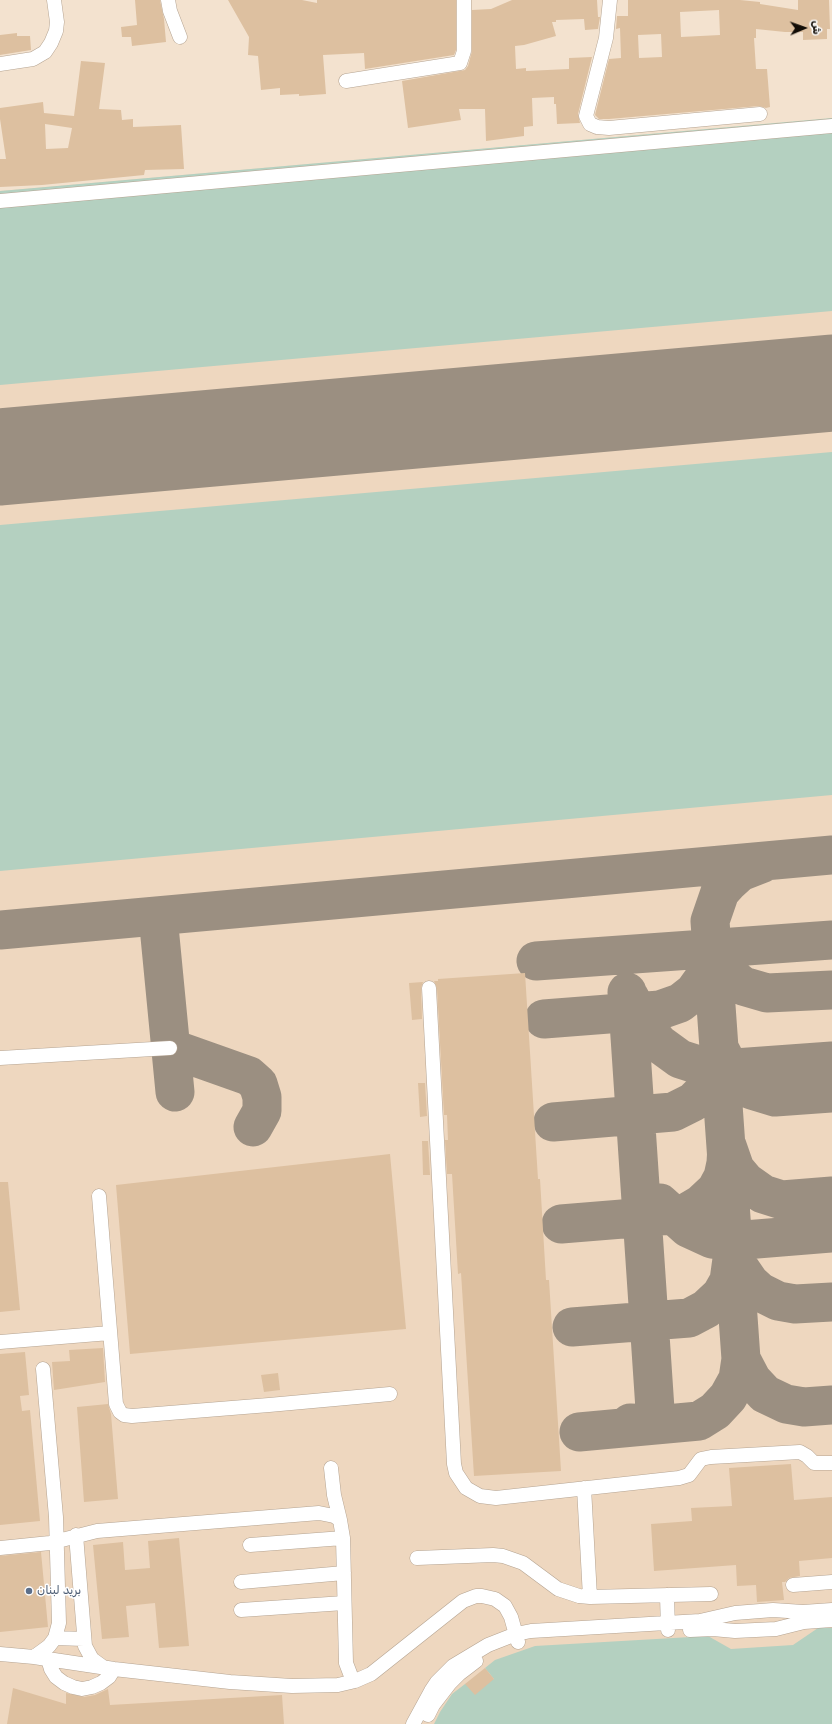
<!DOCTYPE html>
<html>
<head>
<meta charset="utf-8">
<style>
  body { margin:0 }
  #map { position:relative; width:832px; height:1724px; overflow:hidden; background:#f3e2cf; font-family:Rubik,Cairo,sans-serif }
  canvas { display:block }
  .north { position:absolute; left:784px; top:8px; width:40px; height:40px; -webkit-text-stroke:3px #fff; paint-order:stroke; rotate:88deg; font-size:11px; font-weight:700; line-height:16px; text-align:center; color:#120d07 }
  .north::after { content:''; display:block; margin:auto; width:14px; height:18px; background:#120d07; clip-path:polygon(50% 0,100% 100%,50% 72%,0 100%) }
</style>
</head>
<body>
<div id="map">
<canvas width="832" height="1724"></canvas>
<div class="north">ش</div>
</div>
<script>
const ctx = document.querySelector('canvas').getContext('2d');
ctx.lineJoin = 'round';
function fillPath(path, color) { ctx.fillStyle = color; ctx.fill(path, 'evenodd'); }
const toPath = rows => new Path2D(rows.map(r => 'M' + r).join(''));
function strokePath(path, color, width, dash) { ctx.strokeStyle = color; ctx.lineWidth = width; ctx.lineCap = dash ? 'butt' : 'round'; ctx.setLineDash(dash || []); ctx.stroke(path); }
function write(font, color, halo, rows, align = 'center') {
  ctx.font = font + ' Rubik,Cairo,sans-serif'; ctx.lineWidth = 3; ctx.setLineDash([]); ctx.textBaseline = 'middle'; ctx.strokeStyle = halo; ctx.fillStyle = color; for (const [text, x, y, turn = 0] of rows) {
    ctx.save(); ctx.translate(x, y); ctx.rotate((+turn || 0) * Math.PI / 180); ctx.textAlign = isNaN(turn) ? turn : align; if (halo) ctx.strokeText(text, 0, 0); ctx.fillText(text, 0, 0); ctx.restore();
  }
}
fillPath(toPath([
  [832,118,832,1724,0,1724,0,191]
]), '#eed7bf');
fillPath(toPath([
  [832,118,832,311,0,385,0,191],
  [832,452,832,795,0,871,0,525],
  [818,1628,832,1628,832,1724,434,1724,440,1712,452,1694,465,1684,494,1679,485,1668,495,1660,535,1646,708,1636,731,1649,793,1645]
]), '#b4d0c0');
strokePath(toPath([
  [158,916,175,1092],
  [0,930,832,855],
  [536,961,832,940],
  [627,992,656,1424,630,1423],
  [630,998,636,1012,658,1043,680,1059,705,1067,721,1069,832,1061],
  [544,1019,660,1010,680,1003,694,992,704,978,710,962,712,948,724,971,743,986,767,993,832,990],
  [170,1048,249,1076,258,1084,262,1097,262,1111,253,1127],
  [553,1122,673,1112,693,1102,708,1087,717,1070,719,1048,730,1069,739,1080,752,1090,775,1097,832,1093],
  [660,1203,688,1228,712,1239,732,1241,832,1233],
  [561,1224,684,1214,701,1204,716,1190,723,1177,726,1163,727,1146,735,1169,746,1182,763,1194,782,1200,832,1196],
  [572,1327,689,1318,706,1309,721,1295,729,1281,733,1252,739,1267,750,1283,760,1292,778,1301,795,1304,832,1302],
  [741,1359,752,1380,765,1394,786,1404,804,1407,832,1405],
  [579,1432,699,1421,715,1411,728,1397,738,1379,741,1359,710,921,720,892,729,882,740,872,763,863]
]), '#9b8f81', 39);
strokePath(toPath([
  [0,457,832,383]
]), '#9b8f81', 97);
fillPath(toPath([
  [135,0,160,0,164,19,166,42,132,46,131,37,122,37,121,27,137,25],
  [228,0,302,0,317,3,317,0,456,0,456,50,454,55,365,69,364,53,323,55,326,94,299,96,299,94,280,95,280,88,261,90,258,56,248,55,249,37],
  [512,0,597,0,598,17,600,17,598,29,585,30,584,19,556,20,556,22,552,22,556,36,524,45,515,46,516,69,526,68,526,71,569,69,569,58,592,57,578,114,580,123,557,124,556,104,554,104,554,97,532,98,533,126,524,127,524,136,486,141,485,109,459,109,461,120,408,128,402,81,465,70,468,66,472,51,472,10,491,9],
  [628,0,740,0,760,2,760,4,798,10,798,0,829,0,830,29,827,29,827,39,803,40,803,32,785,32,756,29,756,38,754,38,756,69,767,69,770,107,766,108,759,106,609,119,599,119,595,115,609,59,621,58,620,28,616,29,617,16,628,16],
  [719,10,720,35,681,37,680,12],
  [661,34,662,57,639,58,638,35],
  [17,33,17,36,30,36,31,50,0,55,0,35],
  [81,61,105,63,99,109,121,110,122,120,133,119,133,127,181,125,184,169,145,170,144,175,42,185,0,187,0,159,6,159,0,119,0,108,43,102,44,113,74,116],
  [45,124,72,128,68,148,46,149],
  [525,973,538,1179,540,1179,546,1280,549,1280,561,1471,474,1476,461,1273,458,1274,452,1174,447,1174,445,1140,448,1140,447,1115,444,1115,437,988,434,981,438,981,438,979],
  [423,982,421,988,422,1019,412,1020,409,983],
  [418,1083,425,1083,427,1116,420,1117],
  [422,1141,428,1141,430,1175,423,1175],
  [390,1154,406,1329,130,1354,116,1185],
  [0,1182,8,1182,20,1310,0,1312],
  [103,1348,105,1382,54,1390,52,1362,70,1361,69,1350],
  [25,1352,29,1395,20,1396,22,1411,30,1410,40,1521,0,1525,0,1354],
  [278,1373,280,1390,264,1392,261,1375],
  [108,1404,111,1414,118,1499,84,1502,77,1407],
  [791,1464,794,1500,832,1497,832,1558,799,1561,800,1576,789,1578,785,1582,782,1582,784,1600,757,1602,756,1585,737,1586,736,1565,654,1571,651,1524,692,1521,691,1508,732,1506,729,1468],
  [179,1538,189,1646,159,1648,155,1603,126,1606,129,1637,102,1639,93,1545,123,1542,125,1570,150,1568,148,1541],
  [41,1552,48,1627,0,1632,0,1556],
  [485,1668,494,1679,475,1695,465,1684],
  [13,1688,66,1704,66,1693,84,1697,95,1695,108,1689,110,1705,282,1695,284,1724,7,1724]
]), '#ddc0a0');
const minor = toPath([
  [168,0,170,11,180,37],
  [610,0,606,38,588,108,586,116,590,124,597,127,609,128,760,114],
  [0,64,33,59,45,52,51,43,56,31,57,22,54,0],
  [346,81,460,63,464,51,464,0],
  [0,201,832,126],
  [429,988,454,1464,456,1473,466,1488,480,1496,496,1498,679,1478,689,1475,701,1459,711,1457,800,1452,807,1456,814,1463,832,1463],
  [0,1058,170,1048],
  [99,1196,116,1404,120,1412,124,1415,132,1416,269,1405,390,1394],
  [0,1342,110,1333],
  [331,1468,334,1495,340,1520,343,1538,346,1663,351,1676,355,1681],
  [584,1488,590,1597],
  [76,1535,85,1646,92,1659,103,1667],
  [250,1545,343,1538],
  [0,1548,50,1543,97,1531,319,1513,334,1516,340,1520],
  [417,1558,493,1555,503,1556,523,1563,558,1589,579,1596,590,1597,711,1594],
  [241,1582,344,1573],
  [793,1585,832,1582],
  [667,1595,668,1630],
  [241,1610,344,1603],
  [690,1630,713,1629,735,1631,776,1629,804,1622,832,1620],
  [55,1638,84,1639],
  [0,1654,34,1657,114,1669,230,1682,292,1686,338,1685,355,1681,371,1674,463,1601,476,1596,482,1596,495,1599,505,1606,511,1617,518,1642],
  [34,1657,49,1646,55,1638,59,1623,56,1517,43,1369],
  [48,1659,51,1669,56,1677,64,1683,73,1687,82,1689,92,1687,101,1683,109,1677,114,1669],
  [428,1715,433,1705,450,1683,459,1674,476,1661],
  [413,1724,431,1691,437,1682,453,1666,488,1645,516,1634,531,1631,700,1621,735,1613,773,1610,803,1612,832,1610]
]);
strokePath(minor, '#b5a492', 15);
strokePath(minor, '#fff', 14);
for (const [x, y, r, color] of [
  [29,1591,4,"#5c6f8a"]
]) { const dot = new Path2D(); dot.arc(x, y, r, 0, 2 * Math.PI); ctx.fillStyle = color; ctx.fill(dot); strokePath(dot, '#fff', 1.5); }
write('12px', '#4e5e75', '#fff', [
  ["بريد لبنان",37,1591]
], 'left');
</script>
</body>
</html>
